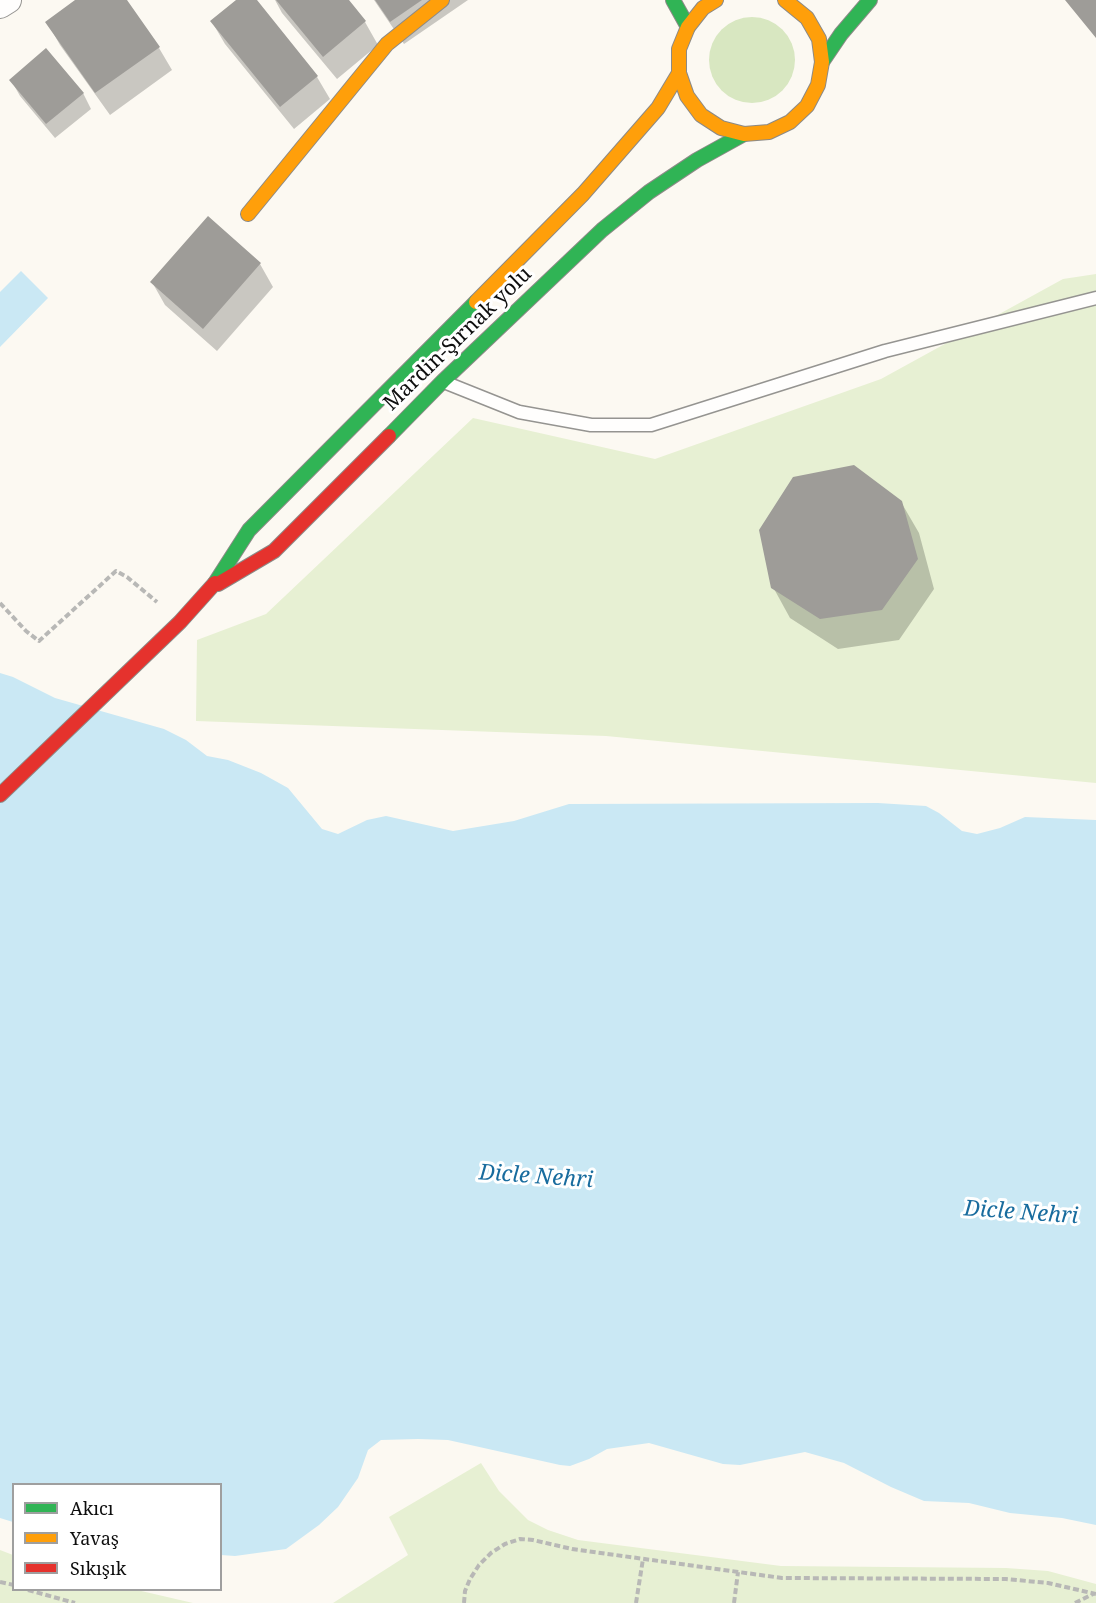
<!DOCTYPE html>
<html>
<head>
<meta charset="utf-8">
<style>
	body { margin:0 }
	#map { position:relative; width:1096px; height:1603px; overflow:hidden; background:#fcf9f2; font-family:"Noto Serif",serif }
	canvas { display:block }
	.legend { position:absolute; left:12px; top:1483px; width:210px; height:108px; box-sizing:border-box; background:#fff; border:2px solid #9f9f9f; margin:0; padding:8px 10px; list-style:none; font-size:18px; color:#0e0e0e }
	.legend li { display:flex; align-items:center; gap:12px; height:30px }
	.legend b { width:30px; border:2px solid #9f9f9f }
</style>
</head>
<body>
<div id="map">
<canvas width="1096" height="1603"></canvas>
<ul class="legend">
<li><b style="height:8px;background:#30b455"></b>Akıcı</li>
<li><b style="height:8px;background:#ff9f0a"></b>Yavaş</li>
<li><b style="height:8px;background:#e5322d"></b>Sıkışık</li>
</ul>
</div>
<script>
const ctx = document.querySelector('canvas').getContext('2d');
ctx.lineJoin = 'round';
function fillPath(path, color) { ctx.fillStyle = color; ctx.fill(path, 'evenodd'); }
const shape = rows => new Path2D(rows.map(r => 'M' + r).join(''));
function stroke(path, color, width, dash) { ctx.strokeStyle = color; ctx.lineWidth = width; ctx.lineCap = dash ? 'butt' : 'round'; ctx.setLineDash(dash || []); ctx.stroke(path); }
function label(font, color, halo, rows, align = 'center') {
  ctx.font = font + ' "Noto Serif",serif'; ctx.lineWidth = 6; ctx.setLineDash([]); ctx.textBaseline = 'middle'; ctx.strokeStyle = halo; ctx.fillStyle = color; for (const [text, x, y, turn = 0] of rows) {
    ctx.save(); ctx.translate(x, y); ctx.rotate((+turn || 0) * Math.PI / 180); ctx.textAlign = isNaN(turn) ? turn : align; if (halo) ctx.strokeText(text, 0, 0); ctx.fillText(text, 0, 0); ctx.restore();
  }
}
const green = shape([
	[1096,274,1096,783,606,736,196,721,197,640,266,614,473,418,655,459,881,379,1063,279],
	[481,1463,499,1491,528,1520,548,1530,578,1540,781,1566,1006,1568,1048,1571,1096,1584,1096,1603,333,1603,408,1555,389,1517],
	[0,1550,13,1555,14,1590,137,1590,193,1603,0,1603]
]);
const forest = shape([
	'709 60a43 43 0 1 1 86 0a43 43 0 1 1-86 0Z'
]);
const water = shape([
	[21,271,48,298,0,347,0,292],
	[0,673,13,677,55,698,164,729,186,740,207,756,228,760,261,773,288,788,322,829,338,834,367,820,386,816,453,831,514,821,569,804,878,803,926,806,939,813,962,831,977,834,1000,828,1025,817,1096,820,1096,1525,1062,1518,1010,1513,969,1503,924,1501,891,1487,844,1463,805,1452,740,1465,723,1464,649,1443,607,1449,589,1459,570,1466,560,1465,448,1440,418,1439,381,1440,368,1450,358,1478,338,1507,319,1525,286,1549,235,1556,221,1555,220,1484,14,1484,13,1522,0,1518]
]);
const shadow = shape([
	[77,0,125,0,159,48,172,70,110,115,60,45,47,22],
	[239,0,255,0,317,77,330,99,294,129,225,44,212,22],
	[275,0,347,0,365,22,378,45,337,79,282,13],
	[374,0,468,0,404,44],
	[11,80,83,93,91,109,55,138,20,96],
	[209,219,260,264,273,287,217,351,165,305,152,282],
	[901,502,919,533,934,589,899,640,838,649,790,618,773,587]
]);
const building = shape([
	[75,0,127,0,160,47,95,93,45,22],
	[236,0,257,0,318,76,280,107,210,21],
	[276,0,349,0,366,21,323,57],
	[375,0,422,0,390,22],
	[1065,0,1096,0,1096,38],
	[46,48,84,93,46,124,9,80],
	[208,216,261,263,203,329,150,282],
	[854,465,902,501,918,559,882,610,820,619,771,588,759,530,793,477]
]);
const path = shape([
	[0,603,26,631,39,641,116,571,127,577,157,602],
	[0,1582,14,1585],
	[28,1590,75,1603],
	[464,1603,465,1591,470,1579,479,1565,491,1553,505,1544,520,1539,533,1540,572,1549,782,1578,1006,1579,1048,1583,1096,1594],
	[636,1603,643,1559],
	[734,1603,738,1572],
	[1075,1603,1093,1594]
]);
const lane = shape([
	[444,382,519,412,591,425,651,425,885,351,1096,298]
]);
const street = shape([
	[0,5,8,0]
]);
const fast = shape([
	[673,0,688,27],
	[822,62,841,34,870,0],
	[389,436,443,381,602,230,649,192,697,160,744,134],
	[215,583,249,530,476,302]
]);
const slow = shape([
	[716,0,703,8,688,27,679,49,679,73,687,96,701,115,721,128,744,134,769,132,790,122,807,106,818,85,822,62,819,39,807,18,785,0],
	[248,214,387,44,442,0],
	[476,302,583,194,658,108,679,73]
]);
const jam = shape([
	[218,584,274,551,389,436],
	[0,795,180,622,215,583]
]);
const streetNames = [
	["Mardin-Şırnak yolu",458,339,-44]
];
const waterNames = [
	["Dicle Nehri",536,1177,4],
	["Dicle Nehri",1021,1213,4]
];
fillPath(green, '#e7f0d3');
fillPath(forest, '#d8e7c1');
fillPath(water, '#cae8f4');
fillPath(shadow, '#0003');
fillPath(building, '#9e9c98');
stroke(lane, '#959491', 15);
stroke(street, '#959491', 28);
stroke(fast, '#8c8a87', 16);
stroke(slow, '#8c8a87', 16);
stroke(jam, '#8c8a87', 16);
stroke(path, '#b8b8b6', 4, [6, 3]);
stroke(lane, '#fffefd', 12);
stroke(street, '#fffefd', 26);
stroke(fast, '#30b455', 14);
stroke(slow, '#ff9f0a', 14);
stroke(jam, '#e5322d', 14);
label('21px', '#0e0e0e', '#fff', streetNames);
label('italic 22px', '#196c9e', '#fff', waterNames);
</script>
</body>
</html>
